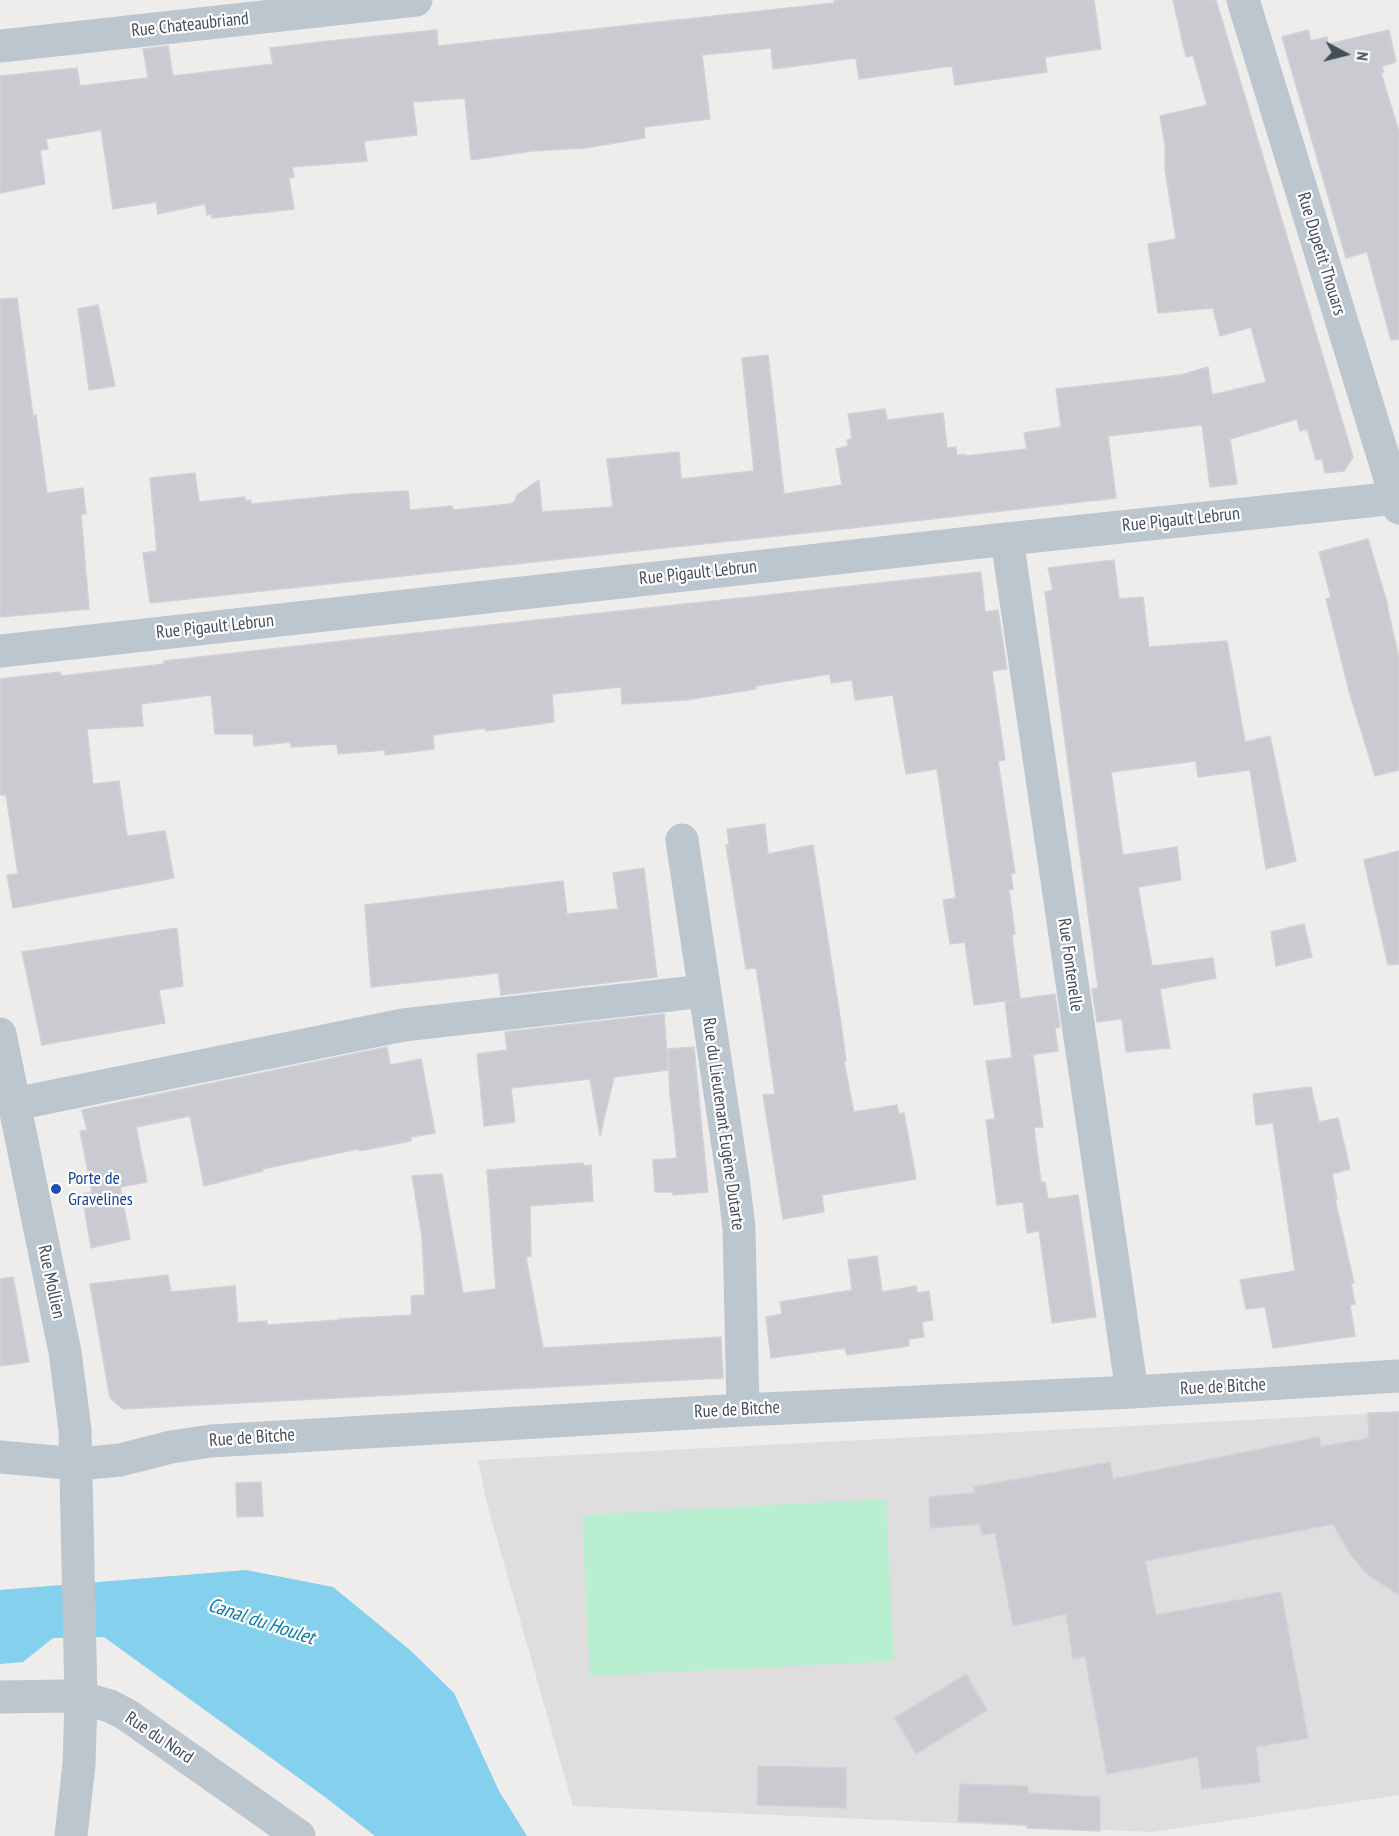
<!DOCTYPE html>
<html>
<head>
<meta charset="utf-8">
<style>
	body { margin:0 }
	#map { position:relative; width:1399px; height:1836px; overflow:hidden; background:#efecec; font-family:"PT Sans Narrow",sans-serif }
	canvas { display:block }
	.north { position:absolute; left:1315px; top:24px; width:60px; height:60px; -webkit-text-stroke:4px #fff; paint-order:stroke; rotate:97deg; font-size:16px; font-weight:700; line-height:24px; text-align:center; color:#444e5a }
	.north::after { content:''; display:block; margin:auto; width:21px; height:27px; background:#444e5a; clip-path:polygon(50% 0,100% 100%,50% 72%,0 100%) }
</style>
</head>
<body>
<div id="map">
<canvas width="1399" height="1836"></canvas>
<div class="north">N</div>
</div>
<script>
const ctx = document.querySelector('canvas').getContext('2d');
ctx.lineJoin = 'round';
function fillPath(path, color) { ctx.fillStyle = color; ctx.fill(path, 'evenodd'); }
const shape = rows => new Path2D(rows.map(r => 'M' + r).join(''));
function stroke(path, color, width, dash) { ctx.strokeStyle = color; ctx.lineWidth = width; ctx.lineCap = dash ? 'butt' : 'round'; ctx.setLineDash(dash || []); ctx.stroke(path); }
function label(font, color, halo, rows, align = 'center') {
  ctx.font = font + ' "PT Sans Narrow",sans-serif'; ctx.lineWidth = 4.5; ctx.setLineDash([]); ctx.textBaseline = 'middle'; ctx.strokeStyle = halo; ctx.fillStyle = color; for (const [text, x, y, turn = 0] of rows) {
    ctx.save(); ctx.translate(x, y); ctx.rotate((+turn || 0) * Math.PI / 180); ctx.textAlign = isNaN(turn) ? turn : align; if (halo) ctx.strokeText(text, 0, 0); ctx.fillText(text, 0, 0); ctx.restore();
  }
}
const education = shape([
	[1399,1412,1399,1795,1152,1832,573,1806,487,1504,478,1460]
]);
const green = shape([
	[886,1499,894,1661,590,1676,582,1515]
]);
const water = shape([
	[246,1570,333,1587,410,1650,454,1693,499,1791,527,1836,375,1836,325,1797,104,1637,53,1638,23,1662,0,1664,0,1590]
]);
const building = shape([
	[834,0,1094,0,1101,49,1045,57,1047,72,955,85,952,66,859,79,856,58,773,69,771,48,702,55,710,119,644,127,645,138,585,148,532,151,471,160,465,98,413,102,417,135,364,141,367,161,292,167,294,177,289,178,294,209,212,218,212,214,207,215,205,204,158,214,156,202,113,209,101,130,46,139,48,149,40,150,45,184,0,193,0,76,77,68,80,86,148,78,143,49,168,46,173,76,273,64,270,48,319,42,437,30,438,46,834,3,834,0],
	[1173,0,1216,0,1353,457,1344,471,1325,473,1322,459,1316,460,1307,429,1300,431,1297,419,1230,439,1237,484,1210,487,1202,425,1108,436,1116,498,852,528,150,603,143,553,157,551,150,478,195,473,199,502,245,497,246,501,251,500,251,504,352,494,408,491,410,510,452,506,453,510,510,504,515,501,517,495,539,480,542,512,613,507,607,459,679,452,681,479,754,471,742,358,768,355,784,494,842,485,836,449,848,446,847,440,852,439,848,414,885,409,887,420,943,413,947,448,956,447,957,456,964,454,964,456,1027,449,1024,433,1061,427,1056,389,1181,375,1208,367,1212,395,1266,382,1251,327,1220,336,1213,308,1158,313,1148,244,1176,239,1165,169,1165,144,1160,116,1207,105,1193,55,1186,57,1173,0],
	[1308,30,1311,41,1327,37,1328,44,1389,30,1396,62,1382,66,1384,72,1381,73,1399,132,1399,339,1391,340,1367,252,1346,258,1282,37,1308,30],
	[17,298,33,416,36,415,47,493,83,488,86,514,81,514,89,609,0,617,0,299,17,298],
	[98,305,115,386,89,390,78,309,98,305],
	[1368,539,1388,606,1387,606,1399,658,1399,770,1375,776,1349,691,1326,599,1331,598,1319,552,1368,539],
	[1114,560,1119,599,1143,597,1149,647,1227,641,1245,742,1270,736,1296,861,1266,869,1250,770,1198,777,1196,761,1111,772,1123,855,1177,847,1181,880,1138,887,1152,966,1213,958,1216,978,1160,989,1170,1048,1126,1052,1122,1019,1097,1022,1092,989,1098,988,1045,592,1053,590,1048,568,1114,560],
	[981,572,985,612,998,610,1007,669,992,671,1005,760,998,761,1015,873,1011,874,1013,889,1009,890,1015,934,1012,935,1020,999,974,1005,965,942,950,944,943,900,956,898,937,769,906,774,893,695,855,700,852,680,831,683,830,674,756,686,756,689,686,700,622,704,621,687,552,694,554,722,486,731,486,728,433,735,434,749,385,755,385,750,338,754,337,744,291,747,290,742,254,746,253,734,215,734,211,695,141,704,143,726,87,729,93,784,119,781,127,836,165,831,174,878,13,908,7,875,18,874,6,795,0,795,0,679,60,672,61,676,164,664,164,661,333,642,981,572],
	[765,824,768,854,813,845,841,1023,846,1061,844,1062,854,1112,897,1105,899,1114,904,1113,916,1179,822,1195,824,1212,783,1219,763,1095,775,1094,761,999,756,968,746,969,726,845,729,845,727,829,765,824],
	[1399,851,1399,964,1388,965,1364,860,1399,851],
	[644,868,657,977,501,995,498,973,371,987,365,905,563,881,567,914,618,909,613,873,644,868],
	[1304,924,1312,957,1276,966,1271,932,1304,924],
	[177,928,183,986,159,990,165,1023,42,1045,22,952,177,928],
	[1055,994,1060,1027,1055,1028,1058,1051,1028,1055,1033,1055,1043,1127,1034,1127,1041,1182,1045,1182,1048,1199,1078,1195,1096,1317,1052,1323,1039,1231,1027,1233,1023,1202,997,1205,986,1120,995,1119,986,1061,1012,1058,1005,1001,1055,994],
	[664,1014,668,1070,614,1077,600,1136,590,1079,511,1088,515,1122,484,1126,477,1054,507,1050,505,1032,664,1014],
	[387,1047,390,1065,421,1059,435,1133,411,1137,411,1141,359,1151,358,1149,262,1169,263,1171,204,1186,190,1116,136,1127,147,1182,120,1187,130,1239,91,1248,82,1194,92,1192,80,1131,87,1130,82,1110,387,1047],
	[694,1047,708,1192,673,1195,673,1192,655,1192,653,1160,677,1158,670,1094,668,1049,694,1047],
	[1311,1087,1319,1122,1338,1118,1350,1169,1332,1174,1337,1199,1335,1199,1354,1283,1351,1283,1355,1304,1350,1305,1355,1336,1273,1348,1265,1307,1246,1309,1240,1280,1295,1271,1273,1123,1256,1125,1253,1094,1311,1087],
	[583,1163,584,1166,591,1165,593,1201,530,1206,531,1256,526,1257,543,1348,721,1337,723,1378,123,1409,110,1398,90,1284,168,1275,171,1292,235,1286,238,1323,267,1321,267,1325,339,1320,339,1319,412,1315,411,1296,425,1295,422,1237,412,1176,442,1174,463,1293,496,1289,487,1170,583,1163],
	[877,1256,882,1292,916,1286,917,1293,929,1291,933,1320,922,1322,924,1337,909,1339,909,1346,847,1355,845,1348,771,1358,766,1317,782,1314,780,1302,852,1290,848,1260,877,1256],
	[13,1277,29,1362,0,1366,0,1279,13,1277],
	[1399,1412,1399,1595,1367,1574,1350,1554,1333,1524,1145,1561,1156,1615,1281,1592,1308,1738,1256,1747,1260,1782,1202,1789,1198,1757,1107,1774,1085,1656,1073,1659,1066,1614,1013,1626,995,1533,982,1535,980,1524,930,1528,929,1497,975,1493,974,1487,1110,1462,1113,1479,1319,1437,1321,1447,1369,1438,1368,1413,1399,1412],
	[261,1482,263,1516,237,1517,236,1483,261,1482],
	[966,1674,987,1710,916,1754,895,1718,966,1674],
	[758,1766,846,1768,846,1808,757,1805,758,1766],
	[960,1784,1027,1786,1029,1793,1100,1797,1100,1831,1027,1828,1027,1825,958,1821,960,1784]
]);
const minor = shape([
	[1243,0,1399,508],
	[0,46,416,0],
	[1007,539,1132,1392],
	[0,651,1007,539,1396,498],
	[682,840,734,1186,739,1229,743,1410],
	[15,1104,403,1025,704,991],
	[78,1464,120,1460,171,1447,211,1441,743,1410,1132,1392,1399,1376],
	[0,1697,63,1696,81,1698]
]);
const tertiary = shape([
	[0,1034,65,1352,75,1430,81,1698,79,1764,71,1836],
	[0,1457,78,1464],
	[81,1698,110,1706,127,1715,299,1836]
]);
const markers = [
	[56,1189,6,"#1a4fb4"]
];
const streetNames = [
	["Rue Chateaubriand",190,25,-6],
	["Rue Dupetit Thouars",1321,254,73],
	["Rue Pigault Lebrun",1181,520,-6],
	["Rue Pigault Lebrun",698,573,-6],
	["Rue Pigault Lebrun",215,627,-6],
	["Rue Fontenelle",1070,965,82],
	["Rue du Lieutenant Eugène Dutarte",723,1124,82],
	["Rue Mollien",51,1282,78],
	["Rue de Bitche",1223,1387,-3],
	["Rue de Bitche",737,1410,-3],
	["Rue de Bitche",252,1438,-4],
	["Rue du Nord",159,1738,34]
];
const transitNames = [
	["Porte de",68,1179],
	["Gravelines",68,1200]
];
const waterNames = [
	["Canal du Houlet",261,1622,18]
];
fillPath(education, '#e0ddde');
fillPath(green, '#b8efd1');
fillPath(water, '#84d0ed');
fillPath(building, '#c9cbd1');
stroke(building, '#d0d2d8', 1.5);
stroke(minor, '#bcc6cf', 33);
stroke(tertiary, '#bcc6cf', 33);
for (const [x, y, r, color] of markers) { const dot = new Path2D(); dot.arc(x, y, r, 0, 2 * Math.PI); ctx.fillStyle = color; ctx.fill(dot); stroke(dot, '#fff', 2); }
label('18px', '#444e5a', '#fff', streetNames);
label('18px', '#164399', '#fff', transitNames, 'left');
label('italic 20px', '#0a7ca8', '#fff', waterNames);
</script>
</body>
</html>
